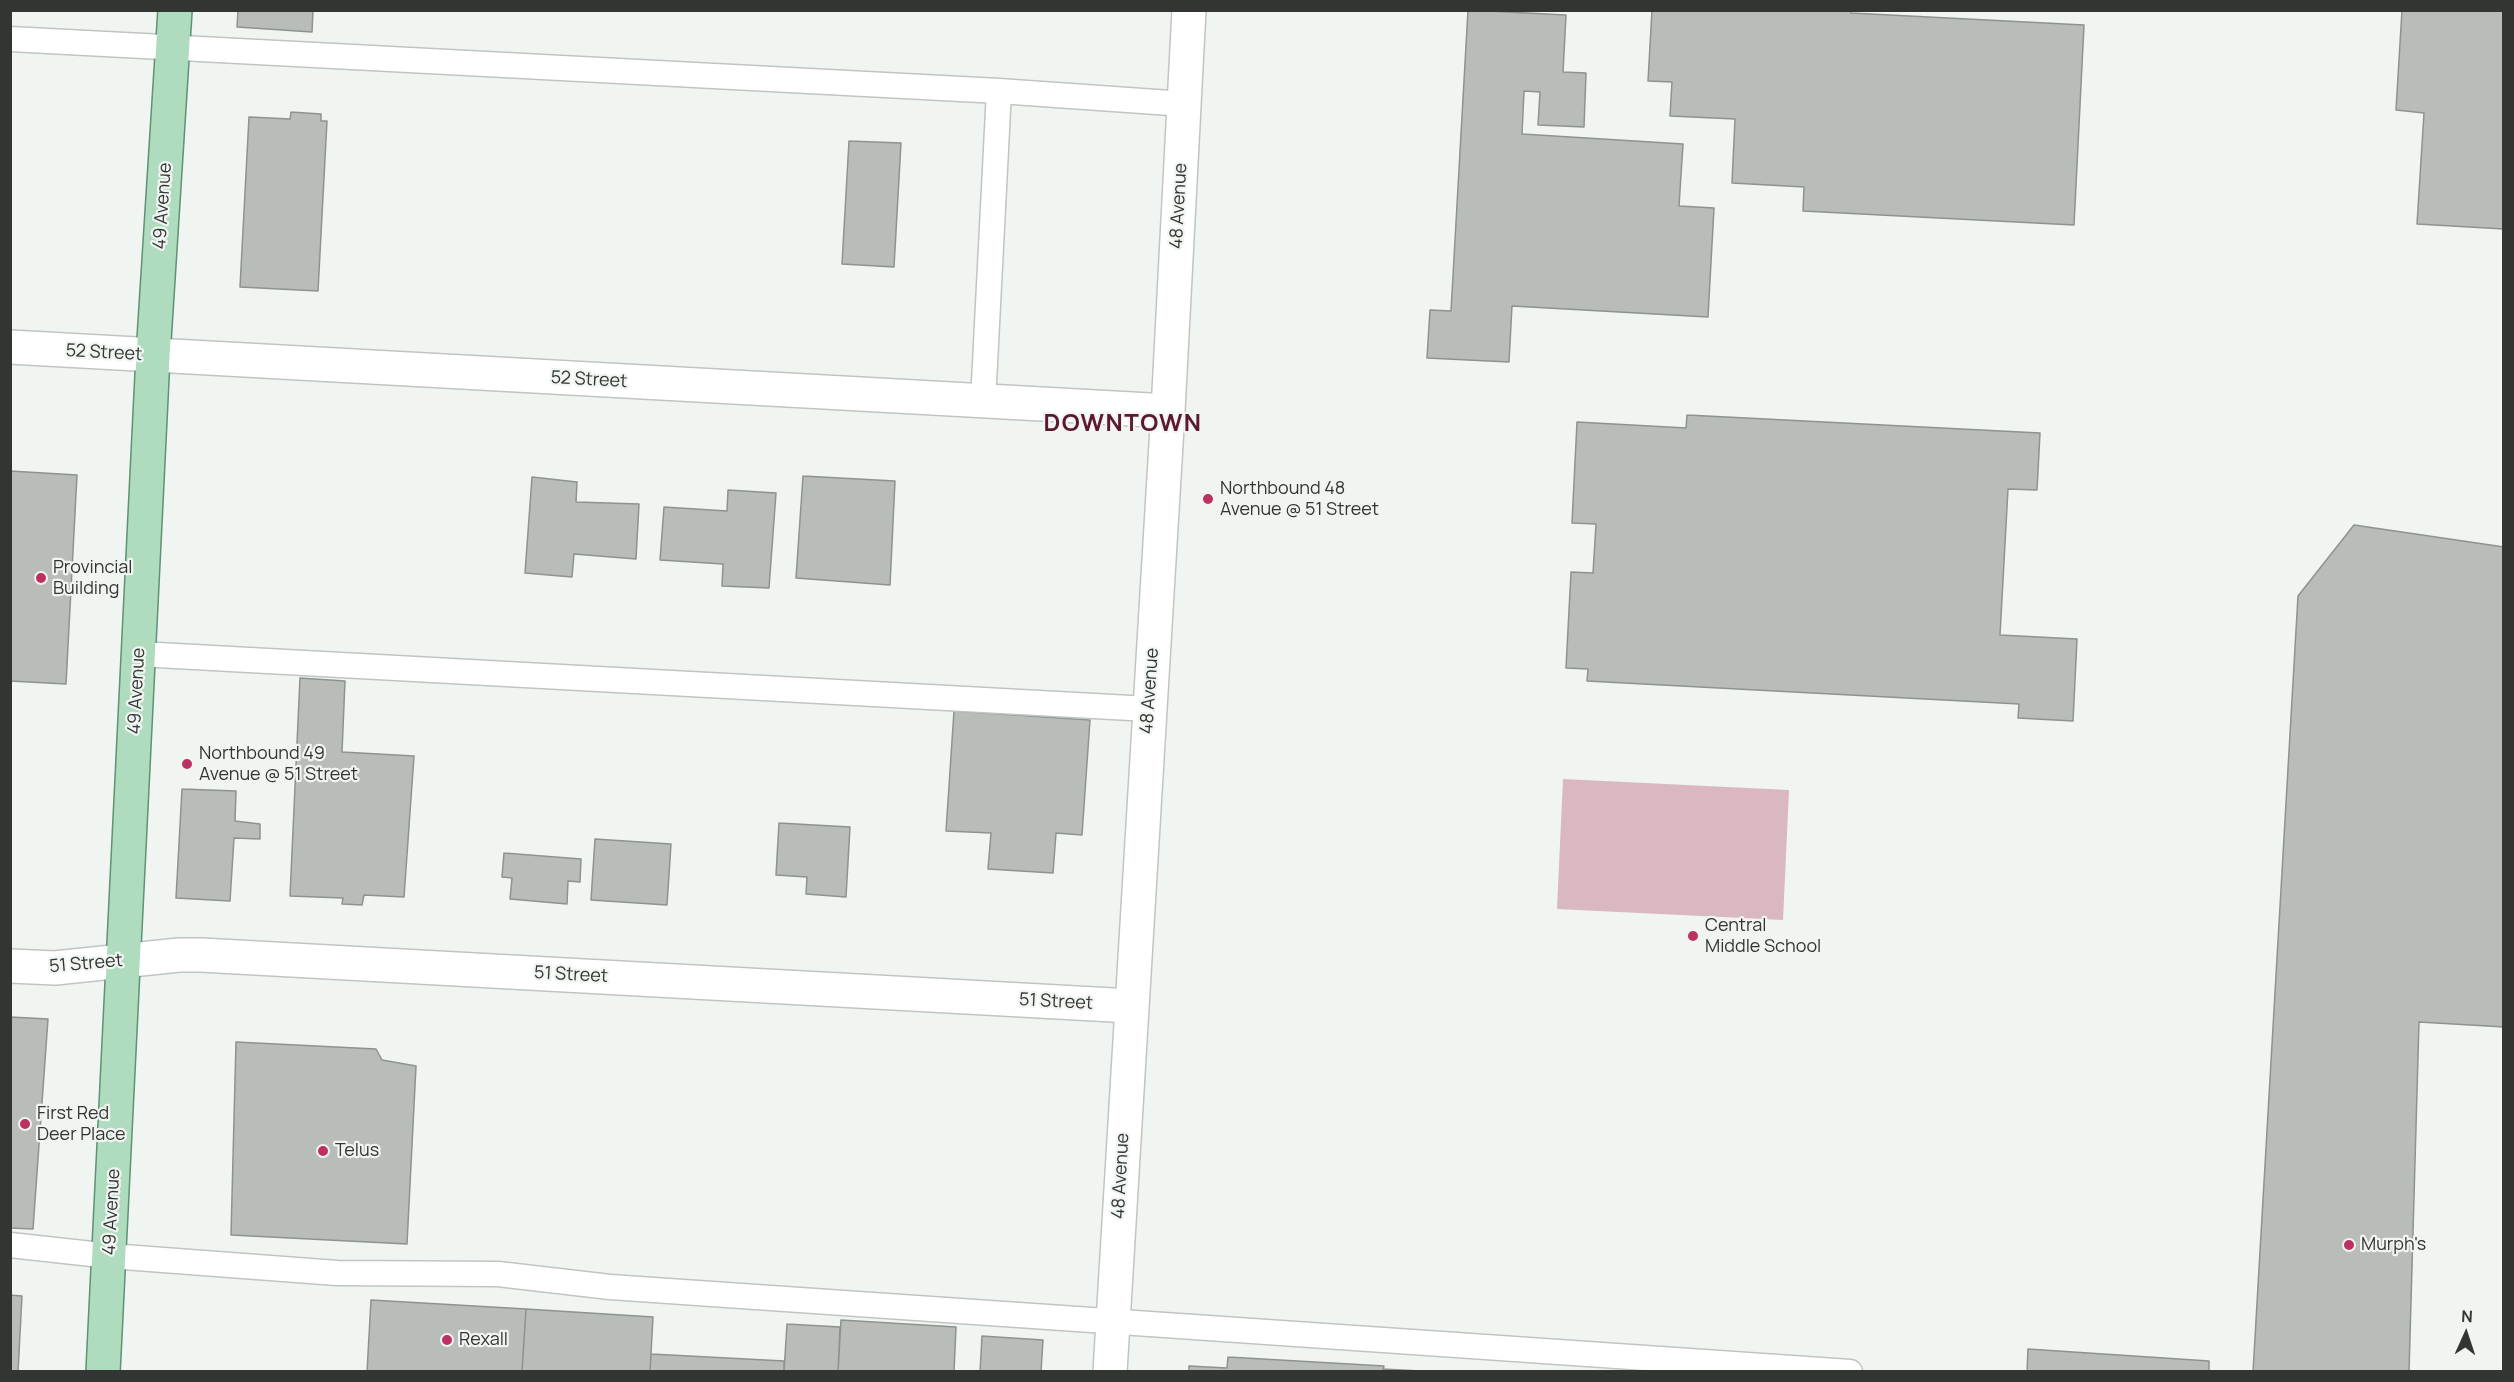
<!DOCTYPE html>
<html>
<head>
<meta charset="utf-8">
<style>
	body { margin:0 }
	#map { position:relative; width:2514px; height:1382px; overflow:hidden; background:#f0f5f1; font-family:Manrope,sans-serif }
	canvas { display:block }
	.frame { position:absolute; inset:0; border:12px solid #333533; pointer-events:none }
	.north { position:absolute; left:2436px; top:1304px; width:60px; height:60px; -webkit-text-stroke:4px #f0f5f1; paint-order:stroke; rotate:3deg; font-size:16px; font-weight:700; line-height:24px; text-align:center; color:#333533 }
	.north::after { content:''; display:block; margin:auto; width:21px; height:27px; background:#333533; clip-path:polygon(50% 0,100% 100%,50% 72%,0 100%) }
</style>
</head>
<body>
<div id="map">
<canvas width="2514" height="1382"></canvas>
<div class="frame"></div>
<div class="north">N</div>
</div>
<script>
const ctx = document.querySelector('canvas').getContext('2d');
ctx.lineJoin = 'round';
function fillPath(path, color) { ctx.fillStyle = color; ctx.fill(path, 'evenodd'); }
const shape = rows => new Path2D(rows.map(r => 'M' + r).join(''));
function stroke(path, color, width, dash) { ctx.strokeStyle = color; ctx.lineWidth = width; ctx.lineCap = dash ? 'butt' : 'round'; ctx.setLineDash(dash || []); ctx.stroke(path); }
function label(font, color, halo, rows, align = 'center') {
  ctx.font = font + ' Manrope,sans-serif'; ctx.lineWidth = 4.5; ctx.setLineDash([]); ctx.textBaseline = 'middle'; ctx.strokeStyle = halo; ctx.fillStyle = color; for (const [text, x, y, turn = 0] of rows) {
    ctx.save(); ctx.translate(x, y); ctx.rotate((+turn || 0) * Math.PI / 180); ctx.textAlign = isNaN(turn) ? turn : align; if (halo) ctx.strokeText(text, 0, 0); ctx.fillText(text, 0, 0); ctx.restore();
  }
}
const green = shape([
	[1563,779,1789,790,1783,920,1557,909]
]);
const building = shape([
	[238,10,313,10,312,32,237,27,238,10],
	[1468,10,1566,15,1563,72,1586,73,1584,127,1538,125,1540,92,1524,91,1522,134,1683,144,1679,206,1714,208,1708,317,1512,306,1509,362,1427,358,1430,310,1451,311,1468,10],
	[1652,10,1851,10,1851,13,2084,25,2074,225,1803,211,1804,187,1732,183,1735,119,1670,116,1672,82,1648,81,1652,10],
	[2402,10,2504,10,2504,229,2417,224,2424,113,2396,110,2402,10],
	[291,112,321,114,321,121,327,121,318,291,240,287,249,117,290,119,291,112],
	[849,141,901,143,894,267,842,264,849,141],
	[1687,415,2040,433,2037,490,2008,489,2000,635,2077,639,2073,721,2018,718,2019,704,1587,681,1588,669,1566,668,1571,572,1593,573,1596,524,1572,523,1577,422,1686,428,1687,415],
	[10,471,77,475,66,684,10,681,10,471],
	[803,476,895,481,890,585,796,578,803,476],
	[532,477,577,482,576,502,639,504,636,559,574,554,572,577,525,573,532,477],
	[728,490,776,493,769,588,722,586,723,564,660,560,664,507,727,511,728,490],
	[2354,525,2504,547,2504,1027,2419,1022,2409,1372,2253,1372,2298,596,2354,525],
	[300,678,345,681,342,752,414,756,404,897,364,895,362,905,342,904,343,898,290,896,300,678],
	[954,711,1090,720,1082,835,1056,833,1053,873,988,869,991,833,946,831,954,711],
	[182,789,236,791,235,821,260,824,260,839,234,838,230,901,176,898,182,789],
	[779,823,850,827,846,897,806,894,807,877,776,875,779,823],
	[595,839,671,844,667,905,591,900,595,839],
	[504,853,581,859,580,882,568,881,567,904,510,899,512,878,502,877,504,853],
	[10,1017,48,1019,33,1229,10,1228,10,1017],
	[236,1042,376,1049,382,1060,416,1066,407,1244,231,1235,236,1042],
	[10,1295,22,1296,18,1372,10,1372,10,1295],
	[371,1300,526,1309,522,1372,367,1372,371,1300],
	[526,1309,653,1317,650,1372,522,1372,526,1309],
	[841,1320,956,1327,954,1372,838,1372,841,1320],
	[787,1324,840,1327,838,1372,784,1372,787,1324],
	[982,1336,1043,1340,1041,1372,980,1372,982,1336],
	[2028,1349,2209,1361,2209,1372,2027,1372,2028,1349],
	[651,1354,784,1361,784,1372,650,1372,651,1354],
	[1228,1357,1384,1366,1383,1372,1189,1372,1189,1366,1227,1368,1228,1357],
	[1383,1369,1439,1372,1383,1372,1383,1369]
]);
const service = shape([
	[10,39,999,91,1185,104],
	[983,402,999,91],
	[139,654,1149,709],
	[10,1245,110,1256,337,1273,498,1274,610,1287,1850,1372]
]);
const minor = shape([
	[10,966,55,968,179,955,201,955,1131,1006]
]);
const tertiary = shape([
	[10,347,1168,411],
	[1110,1372,1168,411,1189,10]
]);
const primary = shape([
	[103,1372,153,356,175,10]
]);
const markers = [
	[1208,499,6,"#bd3062"],
	[41,578,6,"#bd3062"],
	[187,764,6,"#bd3062"],
	[1693,936,6,"#bd3062"],
	[25,1124,6,"#bd3062"],
	[323,1151,6,"#bd3062"],
	[2349,1245,6,"#bd3062"],
	[447,1340,6,"#bd3062"]
];
const streetNames = [
	["49 Avenue",163,206,-86],
	["48 Avenue",1179,206,-87],
	["52 Street",104,353,3],
	["52 Street",589,380,3],
	["49 Avenue",137,691,-87],
	["48 Avenue",1150,691,-86],
	["51 Street",86,964,-5],
	["51 Street",571,975,3],
	["51 Street",1056,1002,3],
	["48 Avenue",1121,1176,-87],
	["49 Avenue",112,1212,-87]
];
const poiNames = [
	["Northbound 48",1220,489],
	["Avenue @ 51 Street",1220,510],
	["Provincial",53,568],
	["Building",53,589],
	["Northbound 49",199,754],
	["Avenue @ 51 Street",199,775],
	["Central",1705,926],
	["Middle School",1705,947],
	["First Red",37,1114],
	["Deer Place",37,1135],
	["Telus",335,1151],
	["Murph's",2361,1245],
	["Rexall",459,1340]
];
const districtNames = [
	["DOWNTOWN",1123,424]
];
fillPath(green, '#dab8bf');
fillPath(building, '#b8bdb9');
stroke(building, '#8e9390', 1.5);
stroke(service, '#c1c5c2', 27);
stroke(minor, '#c1c5c2', 36);
stroke(tertiary, '#c1c5c2', 36);
stroke(primary, '#609273', 36);
stroke(service, '#fff', 24);
stroke(minor, '#fff', 33);
stroke(tertiary, '#fff', 33);
stroke(primary, '#afdcbf', 33);
for (const [x, y, r, color] of markers) { const dot = new Path2D(); dot.arc(x, y, r, 0, 2 * Math.PI); ctx.fillStyle = color; ctx.fill(dot); stroke(dot, '#f0f5f1', 2); }
label('18px', '#333533', '#f0f5f1', streetNames);
label('18px', '#333533', '#f0f5f1', poiNames, 'left');
ctx.letterSpacing = '1.5px';
label('bold 24px', '#5c182f', '#f0f5f1', districtNames);
ctx.letterSpacing = '0px';
</script>
</body>
</html>
